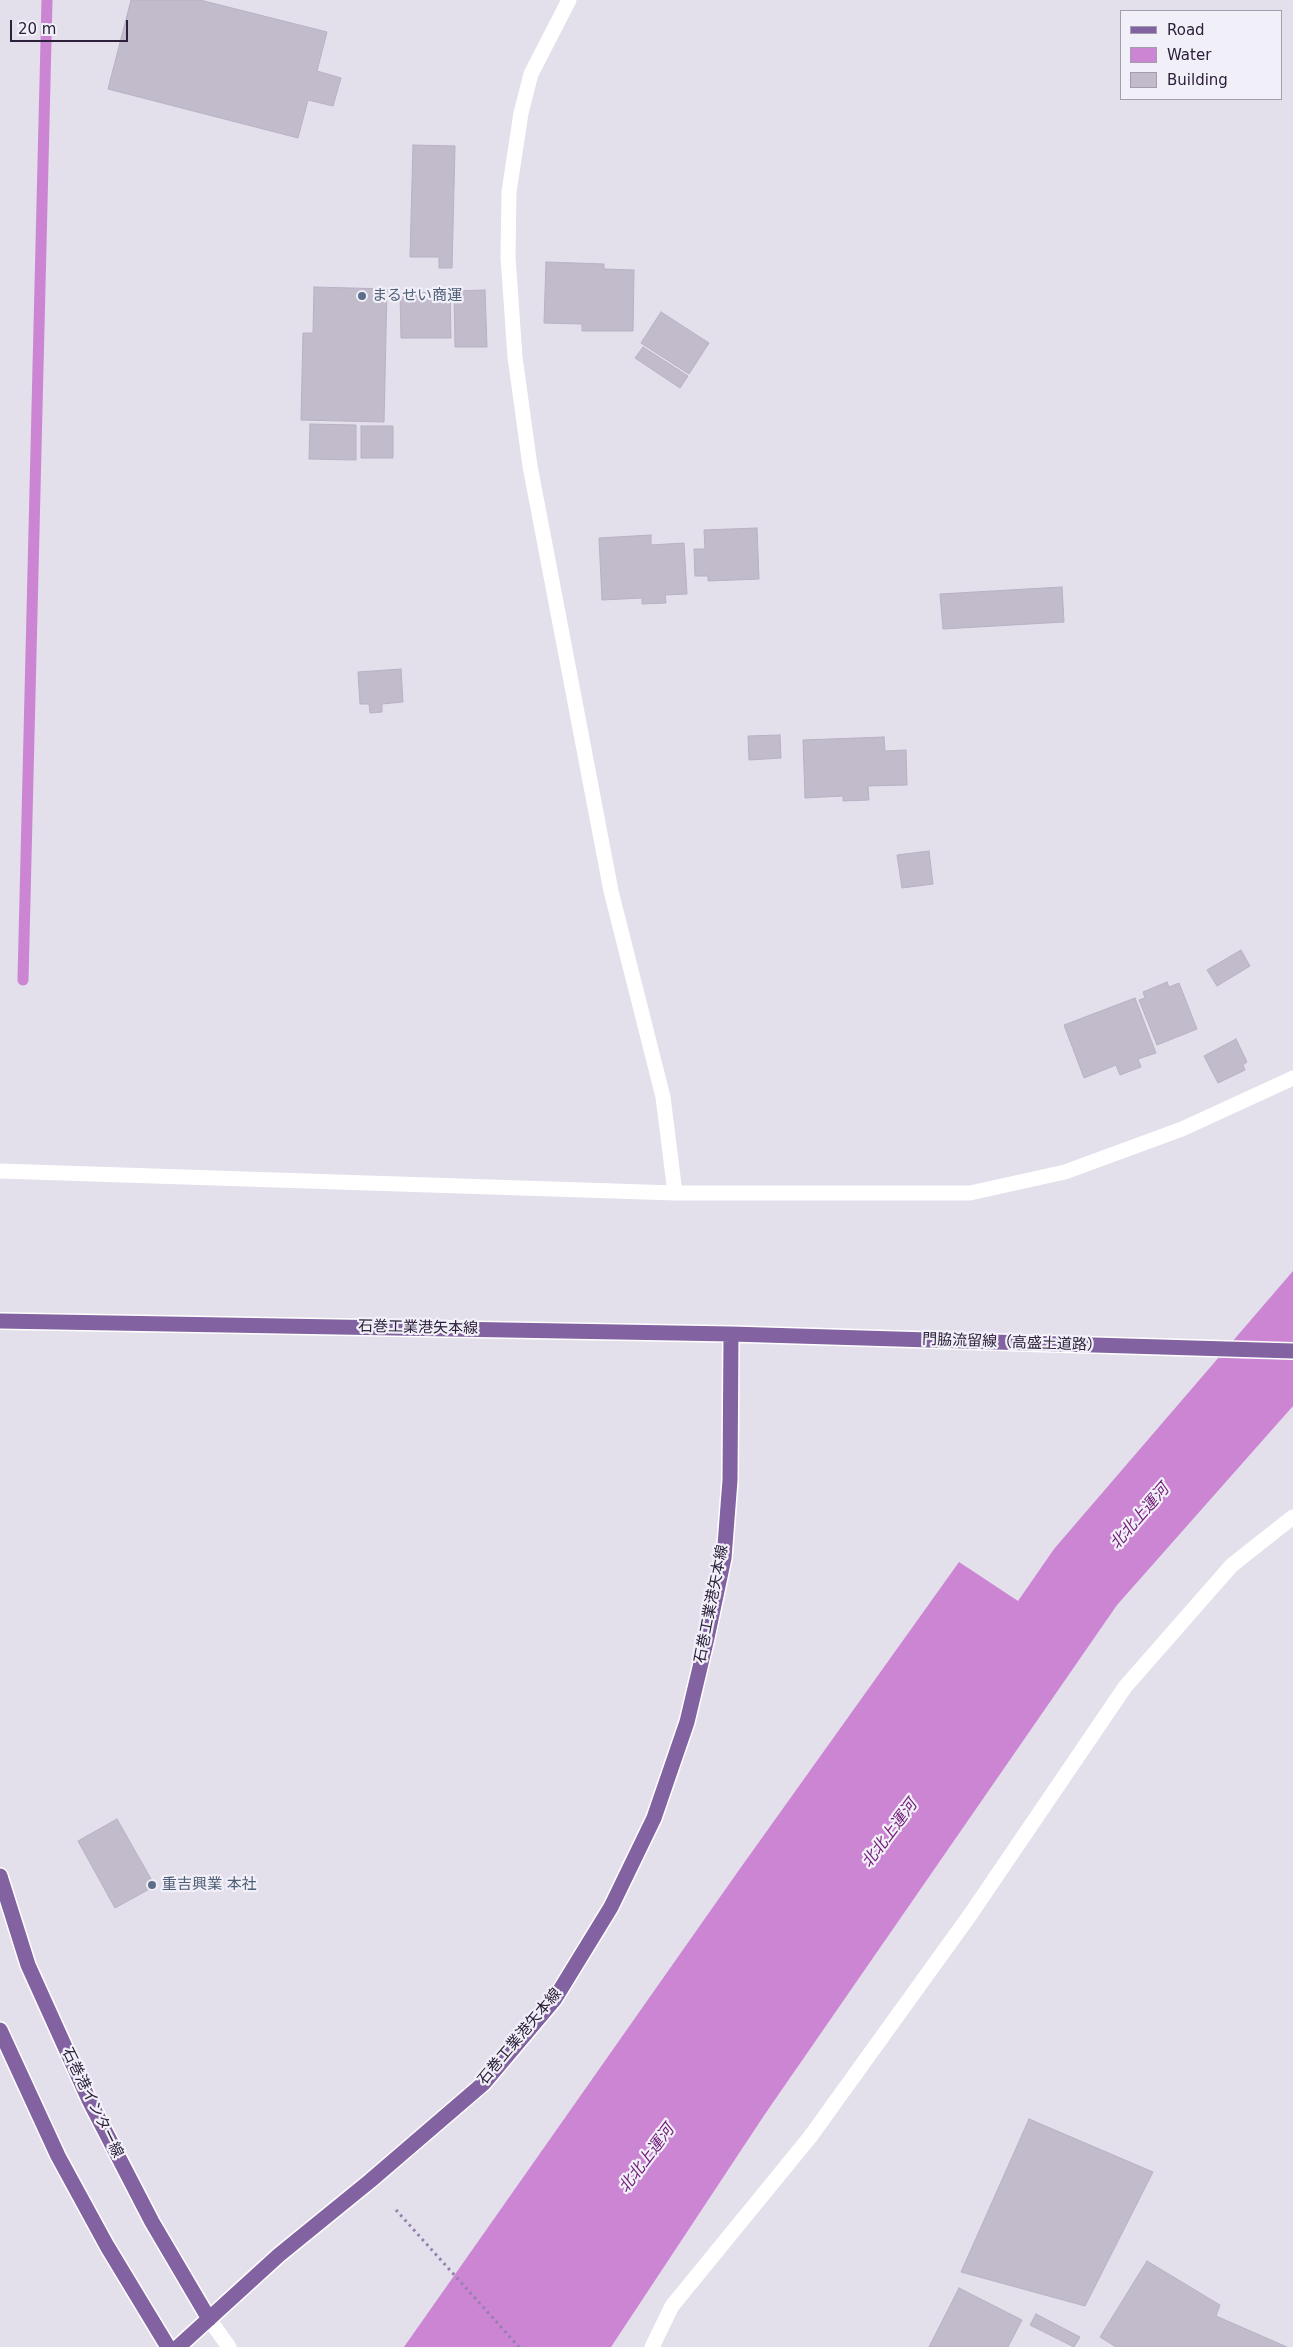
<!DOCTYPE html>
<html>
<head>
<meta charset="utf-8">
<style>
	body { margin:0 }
	#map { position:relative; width:1293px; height:2347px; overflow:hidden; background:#e3dfeb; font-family:"DejaVu Sans",sans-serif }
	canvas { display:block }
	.legend { position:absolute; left:1120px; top:10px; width:162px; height:90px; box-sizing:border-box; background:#f1eff7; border:1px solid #a39cac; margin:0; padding:6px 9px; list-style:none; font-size:15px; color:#2d203b }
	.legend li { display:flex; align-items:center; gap:10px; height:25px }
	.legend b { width:25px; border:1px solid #a39cac }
	.scale { position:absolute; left:10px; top:20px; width:118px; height:22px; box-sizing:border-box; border:2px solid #2d203b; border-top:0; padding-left:6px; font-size:15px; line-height:18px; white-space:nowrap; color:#2d203b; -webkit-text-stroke:4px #f1eff7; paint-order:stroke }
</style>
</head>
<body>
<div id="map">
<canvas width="1293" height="2347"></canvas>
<ul class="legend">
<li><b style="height:6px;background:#8262a1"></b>Road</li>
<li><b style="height:14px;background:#cb85d2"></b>Water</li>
<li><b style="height:14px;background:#c1bbcb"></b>Building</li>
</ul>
<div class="scale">20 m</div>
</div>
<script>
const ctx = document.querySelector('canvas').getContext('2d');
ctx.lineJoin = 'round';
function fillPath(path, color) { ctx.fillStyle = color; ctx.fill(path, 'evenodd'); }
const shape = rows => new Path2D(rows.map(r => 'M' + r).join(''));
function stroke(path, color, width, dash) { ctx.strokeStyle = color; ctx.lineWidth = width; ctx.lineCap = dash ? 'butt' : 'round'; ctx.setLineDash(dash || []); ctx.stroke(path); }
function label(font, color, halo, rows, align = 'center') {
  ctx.font = font + ' "DejaVu Sans","Noto Sans JP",sans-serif'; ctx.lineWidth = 4.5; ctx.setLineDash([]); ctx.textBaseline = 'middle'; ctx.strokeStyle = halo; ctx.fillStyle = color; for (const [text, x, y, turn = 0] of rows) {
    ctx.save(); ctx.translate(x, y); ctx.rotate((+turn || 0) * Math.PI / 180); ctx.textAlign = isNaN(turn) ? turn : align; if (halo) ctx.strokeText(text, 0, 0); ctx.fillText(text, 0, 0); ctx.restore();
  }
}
const water = shape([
	[1293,1271,1293,1406,1117,1605,765,2114,611,2347,404,2347,739,1870,959,1562,1018,1601,1054,1549]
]);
const stream = shape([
	[23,980,47,0]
]);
const building = shape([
	[131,0,200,0,327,32,317,71,341,78,333,106,308,100,298,138,108,89,131,0],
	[413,145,455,146,452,268,439,268,439,257,410,257,413,145],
	[546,262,604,264,604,269,634,270,633,331,582,331,582,324,544,323,546,262],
	[314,287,387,289,384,422,301,420,303,333,313,333,314,287],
	[485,290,487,347,455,347,454,291,485,290],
	[450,292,451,338,401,338,400,293,450,292],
	[661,312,709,343,689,374,641,343,661,312],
	[643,347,688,376,680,388,635,358,643,347],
	[310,424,356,425,356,460,309,459,310,424],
	[361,426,393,426,393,458,361,458,361,426],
	[757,528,759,579,708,581,708,576,695,576,694,549,705,549,704,530,757,528],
	[651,535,651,545,684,543,687,594,665,595,666,603,642,604,642,598,602,600,599,538,651,535],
	[1062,587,1064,622,943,629,940,594,1062,587],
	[401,669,403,702,382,704,382,712,370,713,369,704,360,704,358,672,401,669],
	[780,735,781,758,749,760,748,736,780,735],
	[884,737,885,751,906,750,907,785,868,786,869,800,843,801,843,796,805,798,803,740,884,737],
	[929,851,933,884,902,888,897,855,929,851],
	[1241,950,1250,966,1217,986,1207,970,1241,950],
	[1167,982,1169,987,1179,983,1197,1029,1157,1045,1139,1000,1145,998,1143,992,1167,982],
	[1135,998,1156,1053,1138,1059,1141,1067,1120,1075,1116,1065,1084,1078,1064,1025,1135,998],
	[1236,1039,1247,1062,1243,1065,1245,1070,1218,1083,1204,1056,1236,1039],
	[117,1819,155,1886,115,1908,78,1841,117,1819],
	[1029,2119,1153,2172,1085,2306,961,2272,1029,2119],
	[1147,2261,1220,2305,1216,2316,1287,2347,1116,2347,1100,2337,1147,2261],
	[959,2288,1022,2320,1008,2347,929,2347,959,2288],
	[1036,2314,1080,2337,1074,2347,1030,2325,1036,2314]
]);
const path = shape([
	[396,2210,519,2347]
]);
const minor = shape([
	[569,0,531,74,521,113,509,192,508,257,515,357,530,466,611,891,663,1097,675,1193],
	[0,1171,675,1193,970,1193,1065,1172,1182,1129,1293,1078],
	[209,2319,229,2347],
	[652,2347,672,2306,810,2137,970,1915,1125,1687,1232,1565,1293,1517]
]);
const major = shape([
	[0,1321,731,1334,1293,1351],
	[0,1876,28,1965,89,2100,152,2222,209,2319],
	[0,2030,58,2156,107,2246,168,2347],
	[178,2347,279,2255,370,2181,484,2083,554,2000,611,1907,654,1818,687,1722,707,1638,724,1558,730,1480,731,1334]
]);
const markers = [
	[362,296,5,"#5c6f8a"],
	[152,1885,5,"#5c6f8a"]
];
const serviceNames = [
	["まるせい商運",372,296],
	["重吉興業 本社",162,1885]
];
const streetNames = [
	["石巻工業港矢本線",418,1328,1],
	["門脇流留線（高盛土道路）",1012,1343,2],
	["石巻工業港矢本線",712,1604,-79],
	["石巻工業港矢本線",520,2037,-50],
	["石巻港インター線",92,2103,64]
];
const waterNames = [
	["北北上運河",1140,1517,-49],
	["北北上運河",890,1834,-53],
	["北北上運河",647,2159,-53]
];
fillPath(water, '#cb85d2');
stroke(stream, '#cb85d2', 11);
fillPath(building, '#c1bbcb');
stroke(building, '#b8b1c4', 1);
stroke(major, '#fff', 18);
stroke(path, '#947faf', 3, [2.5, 4]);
stroke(minor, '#fff', 15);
stroke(major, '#8262a1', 15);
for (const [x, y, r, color] of markers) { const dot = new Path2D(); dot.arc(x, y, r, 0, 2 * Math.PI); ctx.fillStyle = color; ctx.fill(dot); stroke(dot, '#f1eff7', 2); }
label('15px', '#4e5e75', '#f1eff7', serviceNames, 'left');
label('15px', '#2d203b', '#f1eff7', streetNames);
label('italic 16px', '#711978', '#f1eff7', waterNames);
</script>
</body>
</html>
